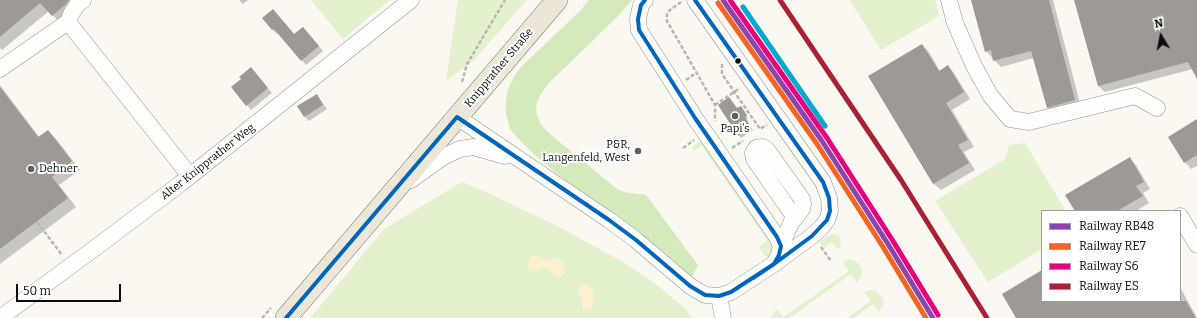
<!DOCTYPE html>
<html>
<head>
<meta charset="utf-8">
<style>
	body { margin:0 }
	#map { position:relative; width:1197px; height:318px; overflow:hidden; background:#faf8f0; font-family:Bitter,serif }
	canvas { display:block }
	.legend { position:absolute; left:1041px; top:210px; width:140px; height:92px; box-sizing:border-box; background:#fff; border:1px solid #9e9e9e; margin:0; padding:5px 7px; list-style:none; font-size:12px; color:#0c0c0c }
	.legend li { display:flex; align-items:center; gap:8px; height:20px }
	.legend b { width:20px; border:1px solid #9e9e9e }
	.north { position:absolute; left:1141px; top:16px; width:40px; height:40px; -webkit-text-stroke:3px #fff; paint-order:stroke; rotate:350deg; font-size:11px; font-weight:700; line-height:16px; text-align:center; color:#0c0c0c }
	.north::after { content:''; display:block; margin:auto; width:14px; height:18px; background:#0c0c0c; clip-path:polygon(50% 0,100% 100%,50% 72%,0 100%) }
	.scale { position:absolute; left:16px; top:284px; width:105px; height:18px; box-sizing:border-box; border:2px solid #0c0c0c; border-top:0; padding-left:5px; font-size:12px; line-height:14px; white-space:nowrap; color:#0c0c0c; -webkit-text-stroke:3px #fff; paint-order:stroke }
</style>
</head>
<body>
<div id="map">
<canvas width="1197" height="318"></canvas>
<ul class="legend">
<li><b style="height:5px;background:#8e44ad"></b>Railway RB48</li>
<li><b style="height:5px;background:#f26522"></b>Railway RE7</li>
<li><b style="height:5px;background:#e6007e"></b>Railway S6</li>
<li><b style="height:5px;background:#aa2135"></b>Railway ES</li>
</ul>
<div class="north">N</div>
<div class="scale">50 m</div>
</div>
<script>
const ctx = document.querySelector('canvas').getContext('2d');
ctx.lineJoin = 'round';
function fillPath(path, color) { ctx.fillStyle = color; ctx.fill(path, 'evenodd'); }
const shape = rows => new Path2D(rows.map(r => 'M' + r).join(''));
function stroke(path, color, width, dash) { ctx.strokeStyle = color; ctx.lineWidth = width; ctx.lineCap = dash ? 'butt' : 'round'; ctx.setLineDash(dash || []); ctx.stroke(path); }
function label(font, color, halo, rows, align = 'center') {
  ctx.font = font + ' Bitter,serif'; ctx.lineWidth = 4; ctx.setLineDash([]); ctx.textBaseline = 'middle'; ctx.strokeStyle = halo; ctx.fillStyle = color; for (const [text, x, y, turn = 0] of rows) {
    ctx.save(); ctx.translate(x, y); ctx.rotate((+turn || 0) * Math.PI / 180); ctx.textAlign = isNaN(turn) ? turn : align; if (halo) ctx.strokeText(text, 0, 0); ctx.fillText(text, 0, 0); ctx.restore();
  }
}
const green = shape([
	[311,0,390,0,343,39],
	[458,0,527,0,473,61,446,81],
	[850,0,935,0,939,16,881,50],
	[701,140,774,244,770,257,767,257,764,255,759,247,767,240,702,146,693,151,693,146],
	[1025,143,1066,211,1042,211,1042,249,988,282,935,201,1005,159,1009,145],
	[462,182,484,191,559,227,623,262,653,282,685,308,692,318,310,318,384,229],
	[832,234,838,235,840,238,841,246,838,249,832,242,824,248,819,242],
	[846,260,853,260,859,264,861,267,862,274,857,283,851,274,789,318,771,318,772,314,777,309,784,317,849,271,843,262],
	[871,290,876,291,882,297,884,302,881,309,879,312,873,304,853,318,847,318,871,301,864,292]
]);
const forest = shape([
	[589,0,632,0,617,17,549,83,540,95,536,106,537,115,541,125,551,135,617,189,624,192,646,195,698,265,692,277,664,252,578,190,544,163,521,142,510,129,506,114,506,102,508,89,515,75,523,65,582,9]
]);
const sand = shape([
	[531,256,539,256,546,260,559,257,563,263,565,270,564,274,562,276,559,277,552,273,547,267,543,268,537,271,530,271,527,264],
	[582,284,589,285,593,292,594,297,593,307,587,310,582,308,582,299,578,290,579,285]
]);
const shadow = shape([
	[0,0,87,0,61,24,49,11,2,50,0,48],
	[239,0,248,0,243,4],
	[972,0,1053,0,1081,107,1054,114,1048,107,1034,58,1001,67,986,51],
	[1075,0,1197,0,1197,77,1193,69,1105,92,1098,86],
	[278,15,295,35,307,32,323,51,306,65,278,33,277,34,272,29],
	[922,45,929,52,940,71,948,66,954,73,970,99,952,110,974,147,964,152,975,170,941,190,934,184,870,76],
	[255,73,272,93,251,110,232,87],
	[0,85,40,138,48,131,57,140,80,170,59,185,76,207,0,264],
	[317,95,327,109,309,121,304,116],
	[719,105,743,110,748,118,746,120,753,130,741,138],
	[1197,120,1197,166,1191,169,1185,162],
	[1129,158,1136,165,1150,189,1143,193,1149,203,1136,211,1076,211],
	[1042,271,1042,301,1180,301,1180,287,1197,318,1017,318]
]);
const building = shape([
	[0,0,69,0,65,5,52,16,40,3,0,37],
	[971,0,1049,0,1075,100,1047,108,1031,51,993,61,991,50,985,52],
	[1074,0,1197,0,1197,79,1188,62,1098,86],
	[273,9,294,34,303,27,319,46,301,61,274,29,272,30,262,18],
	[922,44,939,71,948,65,964,92,946,103,968,140,958,145,969,163,933,184,868,76],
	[251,67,268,88,246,106,231,87,241,79,239,77],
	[0,87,38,137,48,130,72,161,52,177,68,198,0,249],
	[317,94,323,105,304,117,297,106],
	[729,97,737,108,741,106,747,115,745,117,751,127,738,136,718,105],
	[1197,119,1197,155,1184,163,1168,137],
	[1130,157,1144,182,1136,186,1143,196,1117,211,1075,211,1065,195],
	[1042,270,1042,301,1186,301,1196,318,1016,318,1002,294]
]);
const path = shape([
	[681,2,670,10,667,13,667,21,715,105,715,121],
	[722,64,722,74,760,129,767,125],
	[686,80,696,73],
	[462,82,467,64,505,0],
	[715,105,740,88],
	[683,148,694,140],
	[732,148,743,141],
	[37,222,62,255],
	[821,247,831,261],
	[262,318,271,308]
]);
const minor = shape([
	[645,0,641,5,638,19,639,30,695,118,777,237,781,246,779,255,774,264],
	[949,0,955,23,974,66,990,95,1010,119,1029,122,1135,96,1157,108],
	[68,22,71,14,77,5,83,0],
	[0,69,68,22,190,176],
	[457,117,609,220,636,240,690,286,705,295,719,296,731,292,774,264,812,236,821,228,827,220,830,211,829,198,823,182,695,0],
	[411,180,443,157,460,149,473,147,505,156],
	[1180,216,1197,245],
	[781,246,791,223,802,209,803,204,802,199,767,150,763,147,756,148,753,153,754,159,795,218],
	[719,296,723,318],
	[0,318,99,245,180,184,411,0]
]);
const major = shape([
	[286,318,557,0]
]);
const bus1 = shape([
	[645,0,641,5,638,19,639,30,695,118,777,237,781,246,779,255,774,264,753,278],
	[286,318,457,117,609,220,636,240,690,286,705,295,719,296,731,292,774,264,812,236,827,220,830,211,829,198,823,182,695,0]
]);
const rail1 = shape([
	[723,0,822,141,888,244,933,318]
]);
const rail2 = shape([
	[718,3,817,144,883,247,926,318]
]);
const rail3 = shape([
	[730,0,827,138,893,241,938,315]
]);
const rail4 = shape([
	[780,0,901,180,987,318]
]);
const rail5 = shape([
	[743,7,825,126]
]);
const markers = [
	[738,61,3.5,"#0c0c0c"],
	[735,116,4,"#5f5f5c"],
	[638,151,4,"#5f5f5c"],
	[31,169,4,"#5f5f5c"]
];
const streetNames = [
	["Knipprather Straße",499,68,-50],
	["Alter Knipprather Weg",208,162,-38]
];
const poiNames = [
	["Papi's",735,129],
	["P&R,",630,145,"right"],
	["Langenfeld, West",630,158,"right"],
	["Dehner",39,169,"left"]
];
fillPath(green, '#e3f1ce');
fillPath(forest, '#d4e9bc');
fillPath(sand, '#fcf1cf');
fillPath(shadow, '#0003');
fillPath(building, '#9d9a96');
stroke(minor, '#93928f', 17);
stroke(major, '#80807c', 22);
stroke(path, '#b7b7b5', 2.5, [4, 2]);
stroke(minor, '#fefefd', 16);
stroke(major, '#ece7d6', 21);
stroke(bus1, '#0065bd', 4);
stroke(rail1, '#8e44ad', 5);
stroke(rail2, '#f26522', 5);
stroke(rail3, '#e6007e', 5);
stroke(rail4, '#aa2135', 5);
stroke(rail5, '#00a9ce', 5);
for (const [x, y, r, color] of markers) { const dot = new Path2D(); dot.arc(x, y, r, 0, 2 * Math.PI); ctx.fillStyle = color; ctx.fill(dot); stroke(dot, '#fff', 1.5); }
label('11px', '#0c0c0c', '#fff', streetNames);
label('11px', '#0c0c0c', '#fff', poiNames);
</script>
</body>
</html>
